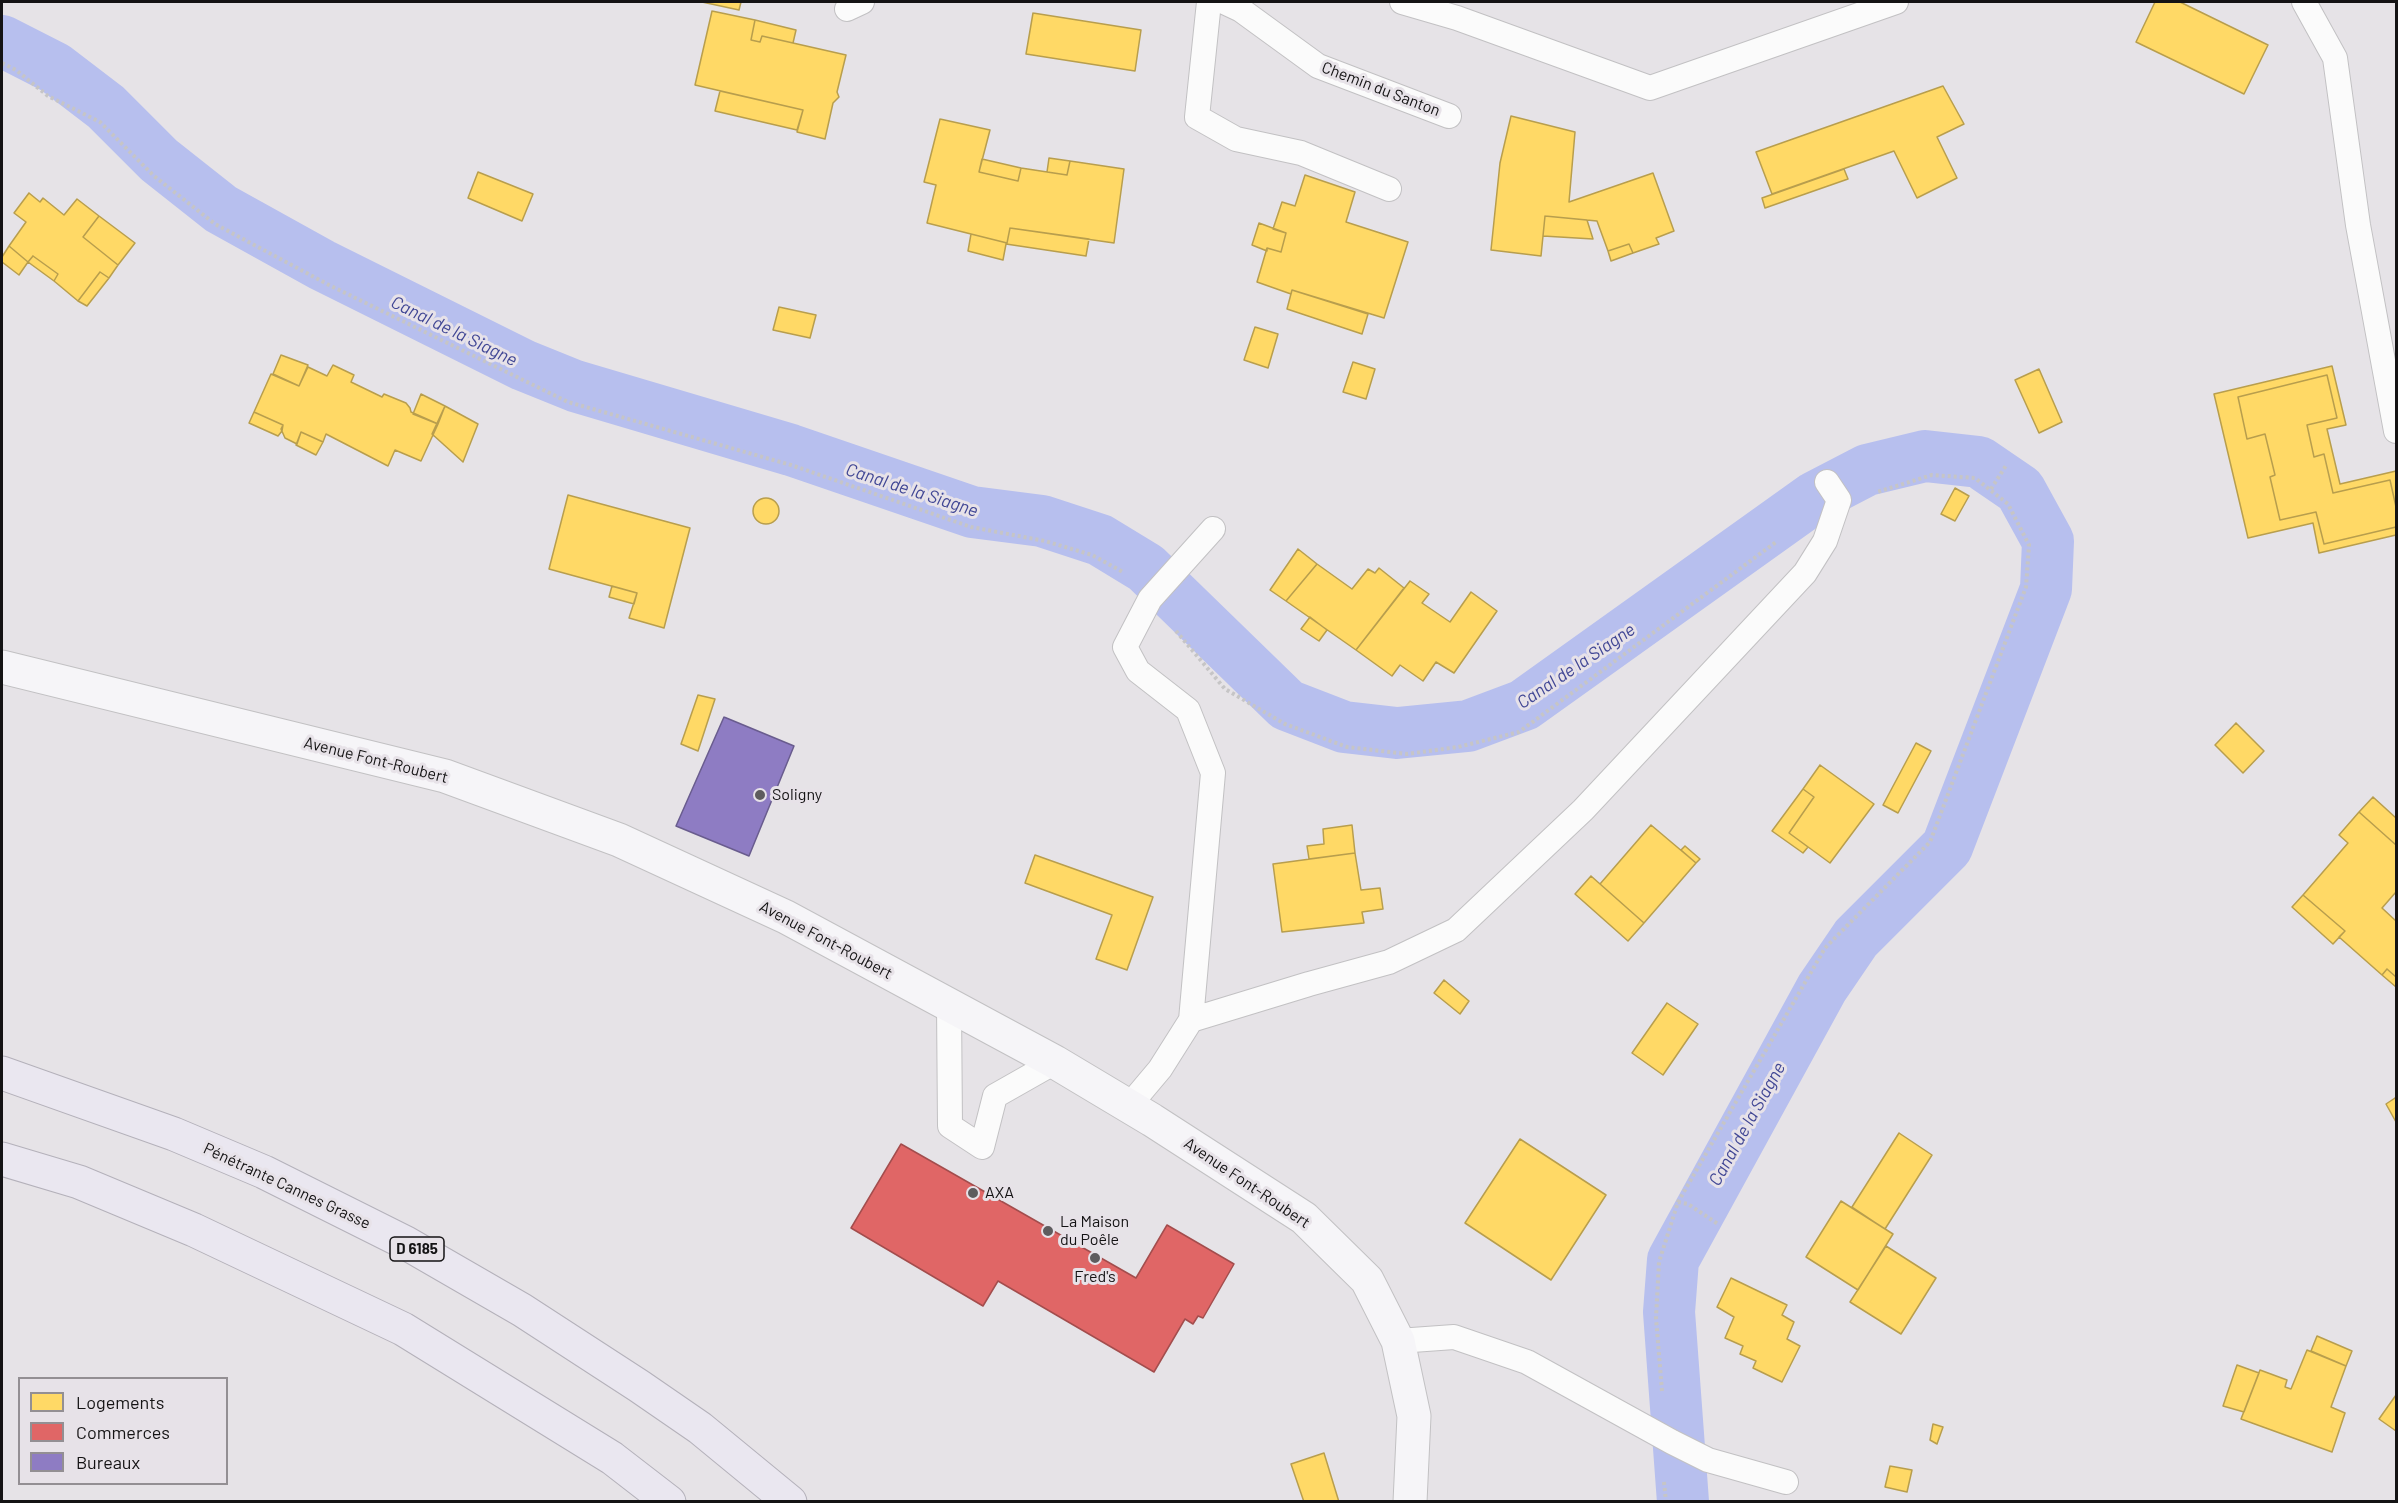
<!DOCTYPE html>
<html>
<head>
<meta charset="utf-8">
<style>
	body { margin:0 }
	#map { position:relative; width:2398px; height:1503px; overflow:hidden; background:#e6e3e7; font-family:Barlow,sans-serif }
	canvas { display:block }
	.frame { position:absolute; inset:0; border:3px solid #141314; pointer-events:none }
	.legend { position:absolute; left:18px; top:1377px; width:210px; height:108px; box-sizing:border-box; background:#e7e2e8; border:2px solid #938f93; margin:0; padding:8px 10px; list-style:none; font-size:18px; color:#141314 }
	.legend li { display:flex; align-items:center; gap:12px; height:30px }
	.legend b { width:30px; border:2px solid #938f93 }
</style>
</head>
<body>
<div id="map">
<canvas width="2398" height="1503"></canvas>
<div class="frame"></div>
<ul class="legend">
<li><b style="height:16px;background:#ffd966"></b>Logements</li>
<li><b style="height:16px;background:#e06666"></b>Commerces</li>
<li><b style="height:16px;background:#8e7cc3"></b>Bureaux</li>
</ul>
</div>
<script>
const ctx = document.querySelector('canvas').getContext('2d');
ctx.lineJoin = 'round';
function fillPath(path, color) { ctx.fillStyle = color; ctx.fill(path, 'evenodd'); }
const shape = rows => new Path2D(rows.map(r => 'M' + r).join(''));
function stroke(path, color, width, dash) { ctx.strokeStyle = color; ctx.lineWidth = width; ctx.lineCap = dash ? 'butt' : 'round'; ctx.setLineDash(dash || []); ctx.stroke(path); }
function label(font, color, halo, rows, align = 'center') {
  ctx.font = font + ' Barlow,sans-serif'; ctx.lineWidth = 6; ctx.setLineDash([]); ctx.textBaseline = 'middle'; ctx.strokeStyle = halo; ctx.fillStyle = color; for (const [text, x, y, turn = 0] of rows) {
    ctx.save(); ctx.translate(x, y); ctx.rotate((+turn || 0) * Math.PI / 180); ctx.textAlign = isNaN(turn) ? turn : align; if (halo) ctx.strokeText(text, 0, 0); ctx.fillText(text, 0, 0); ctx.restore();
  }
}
const homes = shape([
	[702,2,741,2,739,10,702,2],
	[2155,2,2180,2,2268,45,2244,94,2136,42,2155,2],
	[712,11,755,20,751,40,760,42,762,36,846,55,837,92,839,97,833,103,825,139,797,132,803,110,695,85,712,11],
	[1033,13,1141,30,1135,71,1026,54,1033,13],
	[755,20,796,30,793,43,762,36,760,42,751,40,755,20],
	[1943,86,1964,124,1937,137,1957,178,1917,198,1894,151,1772,194,1756,152,1943,86],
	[720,91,803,110,797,130,715,111,720,91],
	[1511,116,1575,132,1569,202,1653,173,1674,231,1656,238,1659,244,1633,253,1629,244,1608,251,1597,221,1545,216,1541,256,1491,250,1500,163,1511,116],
	[940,119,990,130,979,172,1018,181,1021,168,1067,175,1070,161,1124,169,1114,243,1010,228,1007,243,927,223,936,185,924,182,940,119],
	[1049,158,1070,161,1067,175,1047,172,1049,158],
	[982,159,1021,168,1018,181,979,172,982,159],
	[1844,169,1848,179,1765,208,1762,198,1844,169],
	[478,172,533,194,522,221,468,198,478,172],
	[1305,175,1355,192,1346,222,1408,242,1384,318,1292,290,1291,294,1257,282,1267,248,1281,252,1286,233,1273,229,1282,202,1295,206,1305,175],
	[29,193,40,202,43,198,64,215,77,199,99,216,83,237,118,265,109,278,100,272,78,301,54,281,58,274,33,256,28,262,9,246,26,222,14,213,29,193],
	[99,216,135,243,118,265,83,237,99,216],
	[1545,216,1587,220,1593,239,1543,236,1545,216],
	[1259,223,1286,233,1281,252,1267,248,1267,251,1252,245,1259,223],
	[1010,228,1089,239,1086,256,1006,244,1003,260,968,251,971,234,1007,243,1010,228],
	[1629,244,1633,253,1611,261,1608,251,1629,244],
	[9,246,28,262,19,275,2,262,2,257,9,246],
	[33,256,58,274,54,281,28,262,33,256],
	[100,272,109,278,87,306,78,301,100,272],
	[1292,290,1368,314,1362,334,1287,309,1292,290],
	[779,307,816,315,810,338,773,330,779,307],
	[1255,327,1278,334,1268,368,1244,360,1255,327],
	[281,355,308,365,299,386,273,374,281,355],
	[1353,362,1375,369,1366,399,1343,392,1353,362],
	[333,365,354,375,351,382,382,397,384,394,406,403,410,408,411,412,438,424,421,461,395,450,388,466,326,434,323,442,301,432,297,444,285,438,281,429,283,425,254,412,271,374,299,386,308,367,327,376,333,365],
	[2332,366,2346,425,2327,429,2340,484,2396,471,2396,507,2390,480,2333,493,2324,454,2314,457,2307,425,2337,418,2327,375,2238,397,2247,439,2265,434,2275,475,2270,477,2280,520,2316,512,2324,544,2396,527,2396,535,2319,553,2313,523,2248,538,2214,394,2332,366],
	[2039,369,2062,422,2039,433,2015,380,2039,369],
	[2327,375,2337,418,2307,425,2314,457,2324,454,2333,493,2390,480,2396,507,2396,527,2324,544,2316,512,2280,520,2270,477,2275,475,2265,434,2247,439,2238,397,2327,375],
	[421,394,445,406,438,424,413,414,421,394],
	[445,406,478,424,463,462,432,434,445,406],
	[254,412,283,425,282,431,278,436,249,423,254,412],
	[301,432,323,442,316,455,296,445,301,432],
	[1955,488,1969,496,1955,521,1941,514,1955,488],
	[568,495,690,528,664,628,629,618,637,593,549,569,568,495],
	'753 511a13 13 0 1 1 26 0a13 13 0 1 1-26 0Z',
	[1298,549,1317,564,1286,601,1270,590,1298,549],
	[1317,564,1352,589,1368,569,1375,573,1379,568,1404,588,1356,650,1286,601,1317,564],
	[1410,581,1429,594,1422,603,1450,622,1471,592,1497,611,1454,673,1436,662,1423,681,1400,665,1392,676,1356,650,1410,581],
	[612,586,637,593,634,604,609,597,612,586],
	[1310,617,1327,630,1319,641,1301,629,1310,617],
	[698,695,715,699,698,751,681,744,698,695],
	[2236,723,2264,751,2243,773,2215,745,2236,723],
	[1916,743,1931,751,1898,813,1883,805,1916,743],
	[1820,765,1874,804,1830,863,1789,833,1814,797,1803,789,1820,765],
	[1803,789,1814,797,1789,833,1808,847,1803,853,1772,831,1803,789],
	[2373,797,2396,818,2396,845,2359,812,2373,797],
	[2359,812,2396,845,2396,892,2382,908,2396,921,2396,977,2387,969,2382,975,2339,937,2345,931,2303,895,2348,843,2339,835,2359,812],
	[1352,825,1355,853,1309,859,1307,846,1324,844,1323,829,1352,825],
	[1651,825,1696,863,1644,923,1600,884,1651,825],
	[1685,846,1700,859,1696,863,1681,850,1685,846],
	[1355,853,1361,890,1380,888,1383,909,1362,912,1364,923,1282,932,1273,864,1355,853],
	[1035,855,1153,897,1127,970,1096,959,1112,915,1025,883,1035,855],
	[1591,876,1644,923,1628,941,1575,894,1591,876],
	[2303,895,2345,931,2333,944,2292,907,2303,895],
	[2387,969,2396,977,2396,987,2382,975,2387,969],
	[1444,980,1469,1001,1460,1014,1434,993,1444,980],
	[1667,1003,1698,1024,1663,1075,1632,1053,1667,1003],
	[2395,1098,2396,1100,2396,1122,2386,1104,2395,1098],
	[1899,1133,1932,1155,1885,1229,1852,1207,1899,1133],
	[1520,1139,1606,1195,1551,1280,1465,1223,1520,1139],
	[1841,1201,1893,1234,1858,1290,1806,1257,1841,1201],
	[1886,1246,1936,1278,1901,1334,1850,1302,1886,1246],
	[1731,1278,1787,1305,1782,1315,1794,1322,1787,1339,1800,1346,1782,1382,1753,1368,1756,1361,1740,1354,1743,1346,1725,1338,1734,1317,1717,1307,1731,1278],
	[2317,1336,2352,1351,2346,1366,2311,1351,2317,1336],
	[2307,1350,2346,1366,2331,1407,2345,1413,2332,1452,2241,1419,2260,1370,2287,1380,2285,1387,2291,1389,2307,1350],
	[2237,1365,2259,1373,2244,1412,2223,1406,2237,1365],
	[2396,1395,2396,1431,2379,1419,2396,1395],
	[1933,1424,1943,1427,1937,1444,1930,1440,1933,1424],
	[1324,1453,1339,1502,1304,1502,1291,1464,1324,1453],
	[1890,1466,1912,1470,1907,1492,1885,1487,1890,1466]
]);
const shops = shape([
	[901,1144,1136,1278,1167,1225,1234,1264,1203,1318,1198,1316,1193,1324,1185,1319,1154,1372,998,1281,983,1306,851,1228,901,1144]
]);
const offices = shape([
	[724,717,794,746,749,856,676,826,724,717]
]);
const canal = shape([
	[2,41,55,68,106,107,159,160,221,209,322,265,523,365,575,386,791,450,972,512,1042,521,1100,540,1146,568,1287,705,1344,727,1397,733,1468,726,1524,705,1815,497,1867,470,1925,456,1979,462,2020,490,2048,541,2046,589,1947,847,1856,938,1822,988,1673,1260,1669,1312,1683,1502]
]);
const path = shape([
	[2,63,16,70,48,96,100,122,154,176,215,224,329,285,568,402,791,465,971,527,1045,541,1092,555,1123,572],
	[1991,489,2007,464],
	[1176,631,1225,689,1285,724,1347,747,1407,754,1458,747,1519,732,1776,542],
	[1678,1202,1688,1204,1718,1224],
	[1662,1391,1656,1318,1659,1262,1678,1202,1825,948,1930,842,2026,587,2029,545,2008,504,1975,478,1932,475,1877,492],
	[1664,1482,1666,1502]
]);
const lane = shape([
	[1209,2,1197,117,1236,139,1301,153,1389,189],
	[1224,2,1241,10,1318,66,1449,116],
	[1402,2,1457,18,1650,88,1896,2],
	[2304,2,2335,58,2358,225,2396,431],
	[847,9,862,2],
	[949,1005,950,1126,982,1147,995,1096,1055,1062],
	[1191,1020,1309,984,1389,962,1456,930,1583,810,1805,573,1825,541,1839,500,1827,482],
	[1128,1107,1160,1069,1191,1020,1213,773,1188,710,1138,671,1125,647,1150,599,1213,529],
	[1398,1341,1454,1337,1527,1362,1672,1442,1708,1460,1786,1482]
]);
const secondary = shape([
	[2,667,445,776,619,840,786,917,1055,1062,1152,1120,1304,1218,1367,1280,1398,1341,1414,1416,1410,1502]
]);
const highway = shape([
	[2,1073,174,1134,264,1172,406,1243,522,1310,639,1386,700,1428,790,1502],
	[2,1159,79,1182,194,1230,403,1329,612,1458,669,1502]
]);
const markers = [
	[760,795,6,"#5e5c5e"],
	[973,1193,6,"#5e5c5e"],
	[1048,1231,6,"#5e5c5e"],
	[1095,1258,6,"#5e5c5e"]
];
const shields = [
	[417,1249,54]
];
const shieldNames = [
	["D 6185",417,1249]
];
const streetNames = [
	["Chemin du Santon",1381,89,21],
	["Avenue Font-Roubert",376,760,14],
	["Avenue Font-Roubert",826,940,28],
	["Avenue Font-Roubert",1247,1183,34],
	["Pénétrante Cannes Grasse",287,1186,25]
];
const poiNames = [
	["Soligny",772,795],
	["AXA",985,1193],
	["La Maison",1060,1222],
	["du Poêle",1060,1240],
	["Fred's",1095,1277,"center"]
];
const waterNames = [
	["Canal de la Siagne",454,331,26],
	["Canal de la Siagne",912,490,18],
	["Canal de la Siagne",1576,666,-34],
	["Canal de la Siagne",1747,1124,-61]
];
fillPath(homes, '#ffd966');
stroke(homes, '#b89e4d', 1.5);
fillPath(shops, '#e06666');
stroke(shops, '#a34d4d', 1.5);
fillPath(offices, '#8e7cc3');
stroke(offices, '#695c8e', 1.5);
stroke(canal, '#b7bfee', 52);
stroke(lane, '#c2c1c3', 26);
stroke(secondary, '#c2c1c3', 35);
stroke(highway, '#b4b1ba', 35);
stroke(path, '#c6c5c6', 4, [3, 3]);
stroke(lane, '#fbfbfb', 24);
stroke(secondary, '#f6f5f8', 33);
stroke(highway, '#eae7f0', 33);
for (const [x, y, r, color] of markers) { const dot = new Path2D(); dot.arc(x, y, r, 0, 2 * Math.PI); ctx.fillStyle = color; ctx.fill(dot); stroke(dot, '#e7e2e8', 2); }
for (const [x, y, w] of shields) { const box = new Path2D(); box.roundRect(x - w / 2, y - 12, w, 24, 4.5); ctx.fillStyle = '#e7e2e8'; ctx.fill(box); stroke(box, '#141314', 1.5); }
label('bold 15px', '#141314', null, shieldNames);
label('16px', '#141314', '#e7e2e8', streetNames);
label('16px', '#141314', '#e7e2e8', poiNames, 'left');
label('italic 18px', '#414795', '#e7e2e8', waterNames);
</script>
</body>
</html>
